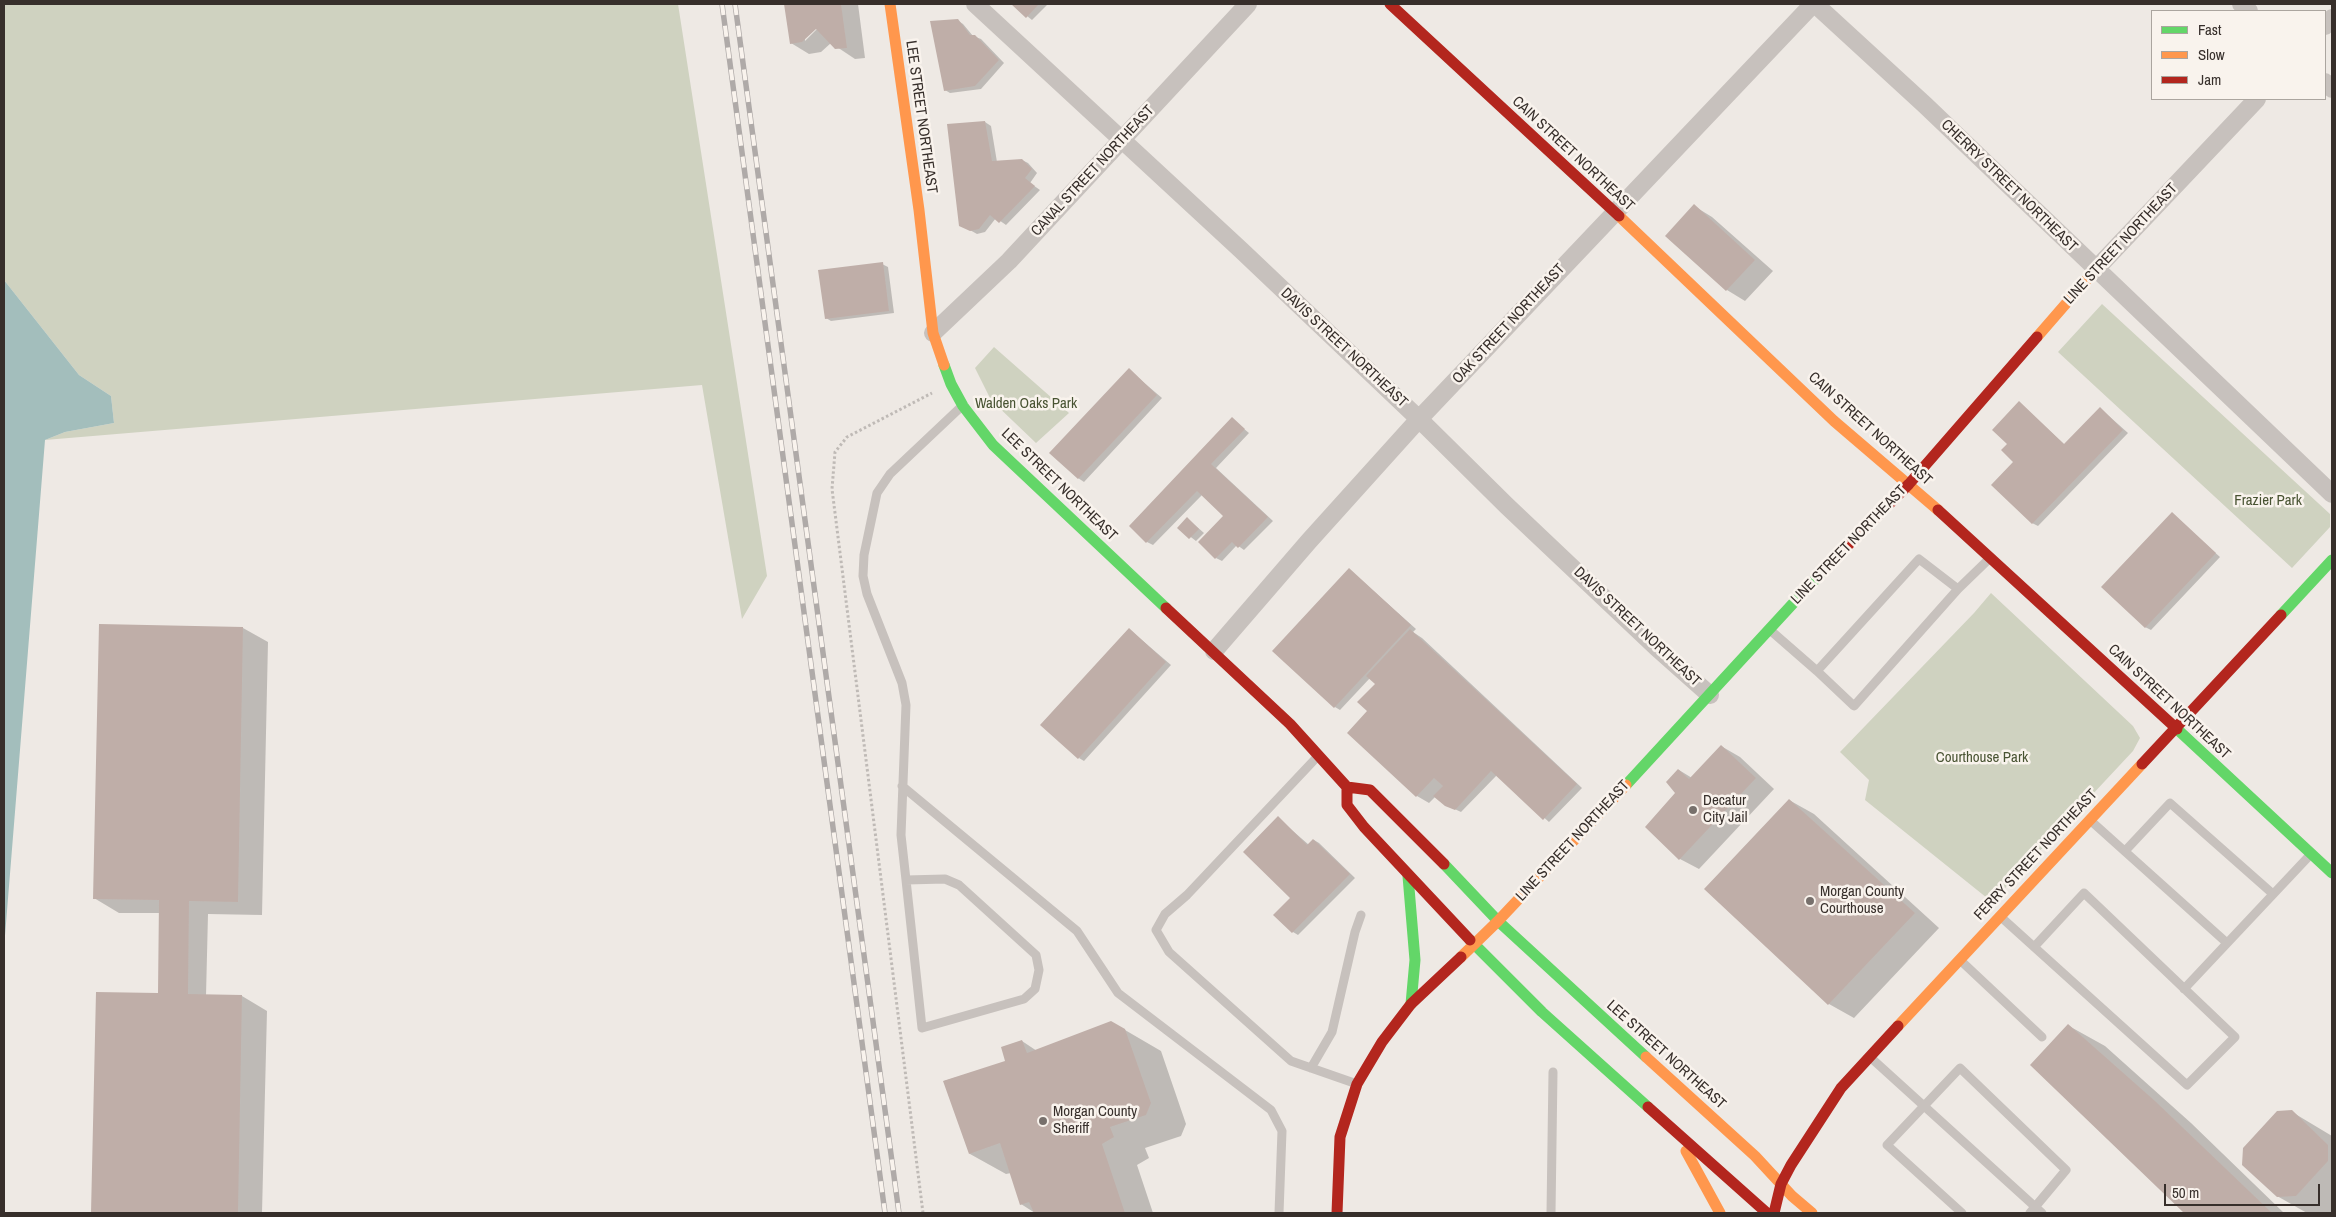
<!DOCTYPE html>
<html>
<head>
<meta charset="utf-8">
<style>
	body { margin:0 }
	#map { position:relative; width:2336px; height:1217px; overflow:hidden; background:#eee9e4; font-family:"Archivo Narrow",sans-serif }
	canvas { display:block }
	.frame { position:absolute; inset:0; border:5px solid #372f2b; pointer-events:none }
	.legend { position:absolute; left:2151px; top:10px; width:175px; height:90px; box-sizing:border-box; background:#f9f3ed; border:1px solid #aba59f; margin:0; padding:6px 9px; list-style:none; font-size:15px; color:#372f2b }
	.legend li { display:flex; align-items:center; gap:10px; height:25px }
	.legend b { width:25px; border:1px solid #aba59f }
	.scale { position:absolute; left:2164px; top:1184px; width:156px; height:22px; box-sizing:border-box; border:2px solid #372f2b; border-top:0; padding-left:6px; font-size:15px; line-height:18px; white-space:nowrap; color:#372f2b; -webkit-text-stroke:4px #f9f3ed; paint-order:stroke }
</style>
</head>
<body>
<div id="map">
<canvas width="2336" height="1217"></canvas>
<div class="frame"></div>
<ul class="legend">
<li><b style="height:6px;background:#63d668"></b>Fast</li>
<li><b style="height:6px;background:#ff974d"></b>Slow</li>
<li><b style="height:6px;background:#b3261e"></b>Jam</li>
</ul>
<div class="scale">50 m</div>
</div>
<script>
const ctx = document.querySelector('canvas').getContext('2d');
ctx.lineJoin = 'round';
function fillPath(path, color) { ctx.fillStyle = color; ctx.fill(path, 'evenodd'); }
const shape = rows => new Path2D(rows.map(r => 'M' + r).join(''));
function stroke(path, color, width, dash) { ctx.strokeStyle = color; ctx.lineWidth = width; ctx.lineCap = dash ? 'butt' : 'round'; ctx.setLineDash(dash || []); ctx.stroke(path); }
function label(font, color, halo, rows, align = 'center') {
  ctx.font = font + ' "Archivo Narrow",sans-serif'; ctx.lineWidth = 5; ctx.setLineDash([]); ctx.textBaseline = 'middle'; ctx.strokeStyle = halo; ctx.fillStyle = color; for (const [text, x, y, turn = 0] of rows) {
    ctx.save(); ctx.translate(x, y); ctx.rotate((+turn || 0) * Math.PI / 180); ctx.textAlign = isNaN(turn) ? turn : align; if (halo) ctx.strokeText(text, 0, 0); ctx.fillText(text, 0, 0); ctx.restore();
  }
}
const green = shape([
	[4,4,678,4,767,576,742,619,702,385,45,440,65,432,114,423,111,396,79,375,4,280],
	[2102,304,2330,514,2330,527,2292,568,2058,352],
	[994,347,1069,413,1036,443,991,400,975,368],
	[1991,593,2133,726,2140,738,2133,751,1992,902,1865,800,1869,780,1840,752,1974,613]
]);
const water = shape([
	[4,280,79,375,111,396,114,423,65,432,45,440,4,948]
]);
const shadow = shape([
	[786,4,858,4,865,58,855,59,831,43,821,52,809,54,791,43],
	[820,24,821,25,805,41,805,37],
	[1012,4,1048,4,1032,20],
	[957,20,963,24,973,36,981,39,1004,63,981,89,950,93,945,90],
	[985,122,991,126,997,162,1022,160,1028,163,1037,173,1030,183,1040,190,1006,225,996,218,985,232,977,234,961,225],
	[1694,206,1712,217,1773,271,1745,301,1727,290,1667,235],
	[882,264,888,267,894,313,831,321,826,318],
	[1129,370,1162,398,1084,482,1078,478],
	[2019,403,2065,445,2100,408,2128,433,2038,526,2032,523,2008,444],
	[1232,419,1249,433,1216,468,1273,521,1244,550,1237,545,1222,561,1216,558,1225,516,1202,495,1153,545,1147,542,1130,526],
	[2172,514,2220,557,2151,630,2145,627],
	[1188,519,1204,533,1196,541,1179,528],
	[1350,570,1416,629,1413,632,1422,638,1582,788,1549,822,1497,775,1461,812,1446,805,1436,796,1429,803,1417,796,1369,711,1376,684,1370,678,1340,710,1335,707],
	[243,628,268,642,262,915,208,914,206,996,242,996,267,1011,262,1213,92,1213,97,993,159,995,160,913,119,913,94,898],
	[1129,629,1171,665,1084,761,1079,758],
	[1721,746,1740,757,1774,789,1699,869,1680,859,1677,793,1679,770,1692,778],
	[1789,800,1814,814,1939,928,1854,1018,1829,1004,1706,889],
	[1278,818,1309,845,1314,840,1319,843,1355,878,1298,935,1293,932,1291,898],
	[2069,1026,2105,1046,2191,1123,2284,1213,2186,1213,2032,1065],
	[1125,1030,1161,1051,1186,1124,1181,1136,1145,1148,1149,1158,1137,1165,1153,1213,1035,1213,1021,1204,1011,1173,1006,1174,970,1154,944,1081,1006,1062,1022,1041,1037,1051],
	[2292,1112,2332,1136,2332,1213,2307,1213,2277,1196]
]);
const building = shape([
	[784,4,841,4,847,48,835,49,816,29,802,42,790,44],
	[1011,4,1039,4,1026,18],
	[958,19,970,35,975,35,999,60,975,86,944,91,930,21],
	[985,121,992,161,1022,159,1032,169,1025,178,1035,186,999,223,990,215,979,229,970,231,959,226,947,124],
	[1694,204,1755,260,1726,291,1665,236],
	[883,262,889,311,825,319,818,270],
	[1129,368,1157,395,1078,479,1049,453],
	[2019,401,2064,444,2100,407,2123,430,2032,524,1991,485,2013,462,2001,450,2007,444,1992,430],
	[1232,417,1245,429,1211,464,1268,517,1238,548,1232,542,1215,559,1198,542,1223,516,1197,491,1146,543,1129,526],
	[2172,512,2216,553,2145,628,2101,587],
	[1187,517,1199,529,1189,539,1177,528],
	[1349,568,1411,625,1334,708,1272,651],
	[99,624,243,627,238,902,189,901,188,994,242,995,238,1213,91,1213,96,992,158,993,159,900,93,899],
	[1129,628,1166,662,1078,759,1040,725],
	[1410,629,1577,784,1543,820,1491,771,1455,810,1445,806,1433,796,1443,786,1434,778,1416,797,1347,733,1367,711,1357,702,1375,684,1366,676],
	[1721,745,1756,778,1679,860,1645,827,1675,793,1666,782,1678,769,1689,779],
	[1789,799,1915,913,1828,1005,1704,889],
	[1278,816,1307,845,1313,839,1350,874,1292,933,1273,915,1290,898,1243,852],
	[1111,1021,1125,1029,1151,1103,1146,1115,1110,1127,1114,1137,1102,1144,1125,1213,1034,1213,1029,1202,1020,1205,1000,1143,969,1154,943,1081,1005,1061,1001,1047,1022,1040,1027,1053],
	[2068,1024,2155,1101,2272,1213,2184,1213,2030,1065],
	[2292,1110,2328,1145,2328,1161,2296,1196,2277,1197,2242,1165,2243,1148,2277,1111]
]);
const path = shape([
	[923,1213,832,489,835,452,847,437,932,393]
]);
const lane = shape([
	[1958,589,1854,706,1817,671,1919,559,1958,589,1990,558],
	[1770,630,1817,671],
	[1318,756,1187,895,1165,914,1156,930,1169,952,1291,1061,1357,1084],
	[902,786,1077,931,1118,993,1271,1110,1282,1131,1279,1213],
	[2091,821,2227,943],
	[2125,851,2170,803,2273,894],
	[906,880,922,1028,1024,999,1035,989,1039,970,1036,955,959,885,945,879,906,880,901,835,906,705,902,683,867,594,863,576,864,555,877,493,890,474,962,406],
	[2002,918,2187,1085,2235,1037,2084,893,2034,947],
	[1960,960,2042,1037],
	[2184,989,2311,854],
	[1870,1057,2042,1213],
	[1311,1068,1332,1032,1355,932,1361,915],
	[1551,1213,1553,1072],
	[1962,1213,1887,1145,1960,1068,2066,1170,2030,1213]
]);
const street = shape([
	[975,4,1241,250,1419,419,1507,506,1656,647,1710,695],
	[1815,4,1925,105,2332,494],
	[2241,4,2249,11],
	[2325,26,2332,18],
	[2325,82,2332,89],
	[2096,269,2257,99],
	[933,333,1009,261,1248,4],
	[1214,651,1309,541,1419,419,1813,4]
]);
const fast = shape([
	[944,365,951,384,963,406,993,445,1166,608],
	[2281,615,2332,560],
	[2177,729,2332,873],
	[1626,785,1833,560],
	[1444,864,1498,921,1646,1057],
	[1408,876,1415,960,1411,1004],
	[1470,940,1542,1012,1648,1107]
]);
const slow = shape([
	[890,4,919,210,933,333,944,365],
	[1619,216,1834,421,1938,510],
	[2037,337,2096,269],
	[1461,957,1498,921,1626,785],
	[1898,1026,2142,764],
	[1646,1057,1755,1156,1792,1196,1812,1213],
	[1686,1151,1720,1213]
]);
const jam = shape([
	[1390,4,1619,216],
	[1938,510,2177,729],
	[1833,560,1909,484,2037,337],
	[1166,608,1290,724,1347,787,1370,790,1444,864],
	[2142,764,2281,615],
	[1347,787,1347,805,1364,827,1470,940],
	[1648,1107,1767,1213],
	[1337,1213,1340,1137,1357,1084,1382,1042,1411,1004,1461,957],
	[1774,1213,1781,1184,1791,1165,1841,1088,1898,1026]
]);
const rail = shape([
	[722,4,885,1213],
	[735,4,899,1213]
]);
const markers = [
	[1693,810,5,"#77706c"],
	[1810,901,5,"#77706c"],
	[1043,1121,5,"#77706c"]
];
const streetNames = [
	["LEE STREET NORTHEAST",921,117,82],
	["CAIN STREET NORTHEAST",1573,154,43],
	["CANAL STREET NORTHEAST",1093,171,-47],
	["CHERRY STREET NORTHEAST",2009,186,44],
	["LINE STREET NORTHEAST",2121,244,-47],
	["OAK STREET NORTHEAST",1509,324,-47],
	["DAVIS STREET NORTHEAST",1344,348,43],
	["CAIN STREET NORTHEAST",1870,429,42],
	["LEE STREET NORTHEAST",1059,485,44],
	["LINE STREET NORTHEAST",1849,545,-46],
	["DAVIS STREET NORTHEAST",1637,627,43],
	["CAIN STREET NORTHEAST",2169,702,43],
	["LINE STREET NORTHEAST",1573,841,-47],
	["FERRY STREET NORTHEAST",2036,855,-47],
	["LEE STREET NORTHEAST",1666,1055,42]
];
const parkNames = [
	["Walden Oaks Park",1026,404],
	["Frazier Park",2268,501],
	["Courthouse Park",1982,758]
];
const poiNames = [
	["Decatur",1703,801],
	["City Jail",1703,818],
	["Morgan County",1820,892],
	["Courthouse",1820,909],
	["Morgan County",1053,1112],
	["Sheriff",1053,1129]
];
fillPath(green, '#cfd2c0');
fillPath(water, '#a3bebc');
fillPath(shadow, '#0003');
fillPath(building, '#bfaea8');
stroke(path, '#bfbab6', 3, [2.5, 2.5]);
stroke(lane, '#c7c1bd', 9);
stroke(street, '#c7c1bd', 18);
stroke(fast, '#63d668', 11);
stroke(slow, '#ff974d', 11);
stroke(jam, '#b3261e', 11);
stroke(rail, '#afaaa8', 5.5);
stroke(rail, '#f9f3ed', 4, [11]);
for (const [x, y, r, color] of markers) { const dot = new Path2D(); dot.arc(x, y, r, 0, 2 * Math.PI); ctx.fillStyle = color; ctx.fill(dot); stroke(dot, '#f9f3ed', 2); }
label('15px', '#372f2b', '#f9f3ed', streetNames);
label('15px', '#485332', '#f9f3ed', parkNames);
label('15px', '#372f2b', '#f9f3ed', poiNames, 'left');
</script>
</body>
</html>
